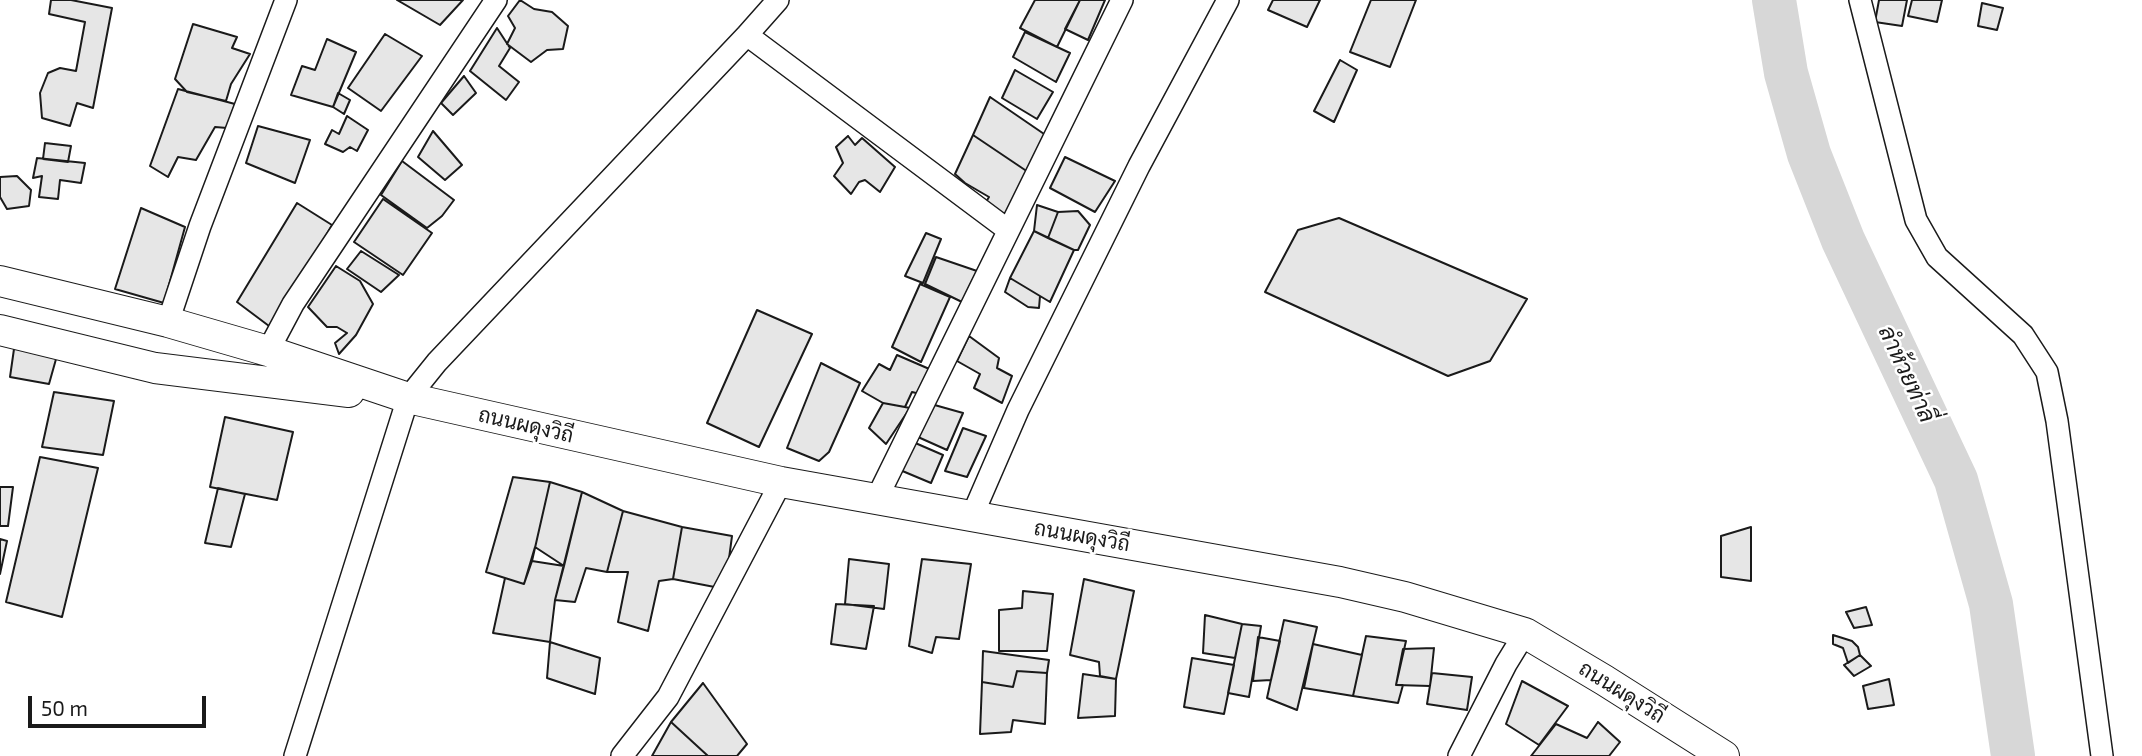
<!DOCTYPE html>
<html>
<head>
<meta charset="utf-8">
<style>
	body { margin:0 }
	#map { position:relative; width:2142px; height:756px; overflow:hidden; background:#fff; font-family:"Exo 2",sans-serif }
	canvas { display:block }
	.scale { position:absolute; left:28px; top:696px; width:178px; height:32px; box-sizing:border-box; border:4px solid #1a1a1a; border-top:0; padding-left:9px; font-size:21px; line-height:24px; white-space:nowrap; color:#1a1a1a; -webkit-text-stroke:5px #fff; paint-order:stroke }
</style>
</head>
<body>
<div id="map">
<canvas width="2142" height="756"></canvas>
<div class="scale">50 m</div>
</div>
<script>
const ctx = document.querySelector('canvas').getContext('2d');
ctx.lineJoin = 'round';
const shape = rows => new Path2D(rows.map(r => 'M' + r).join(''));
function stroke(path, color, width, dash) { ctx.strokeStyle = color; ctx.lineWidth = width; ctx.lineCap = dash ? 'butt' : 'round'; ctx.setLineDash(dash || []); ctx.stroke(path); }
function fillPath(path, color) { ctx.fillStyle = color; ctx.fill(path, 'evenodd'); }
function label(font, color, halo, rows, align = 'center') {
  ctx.font = font + ' "Exo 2",Sarabun,sans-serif'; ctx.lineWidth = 5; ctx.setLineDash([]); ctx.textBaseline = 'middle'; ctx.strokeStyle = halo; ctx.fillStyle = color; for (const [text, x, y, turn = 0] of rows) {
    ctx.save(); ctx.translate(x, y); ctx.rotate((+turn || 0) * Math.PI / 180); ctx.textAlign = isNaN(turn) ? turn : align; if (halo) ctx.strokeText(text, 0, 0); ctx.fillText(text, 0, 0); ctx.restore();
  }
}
const river = shape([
	[1774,0,1786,73,1809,154,1843,240,1956,480,1991,604,2013,756]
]);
const building = shape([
	[51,0,71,0,112,8,93,108,77,103,70,126,42,118,40,93,48,73,60,68,76,71,85,22,49,14,51,0],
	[397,0,463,0,440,25,397,0],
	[520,0,534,9,552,12,568,26,563,49,547,50,531,62,507,44,515,28,508,16,520,0],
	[1035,0,1080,0,1057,47,1020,28,1035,0],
	[1080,0,1105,0,1088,40,1065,29,1080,0],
	[1273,0,1320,0,1307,27,1268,10,1273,0],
	[1371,0,1416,0,1390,67,1350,52,1371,0],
	[1879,0,1907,0,1902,26,1875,22,1879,0],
	[1912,0,1942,0,1937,22,1908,16,1912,0],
	[1982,3,2003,8,1997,30,1978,26,1982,3],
	[193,24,237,37,232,48,250,54,231,84,226,101,187,92,175,79,193,24],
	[497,28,510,48,499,66,519,82,506,100,470,71,497,28],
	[1025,32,1070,53,1056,82,1013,57,1025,32],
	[385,34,422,56,381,111,348,88,385,34],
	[327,39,356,52,333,107,291,95,302,66,315,70,327,39],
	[1340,60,1357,70,1334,122,1314,111,1340,60],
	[1015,70,1053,92,1037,119,1002,98,1015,70],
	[464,76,476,93,453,115,441,103,464,76],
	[178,89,235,104,227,128,215,127,196,160,178,157,168,177,150,166,178,89],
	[338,93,350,100,344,114,333,107,338,93],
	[990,97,1047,136,1028,172,973,135,990,97],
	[347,116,368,130,357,151,350,147,343,152,325,144,332,130,339,134,347,116],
	[258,126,310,140,295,183,246,163,258,126],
	[433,131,462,165,445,180,418,157,433,131],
	[973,135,1028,172,1005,218,986,202,989,197,965,183,955,174,973,135],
	[848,136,855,145,862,138,895,167,880,192,865,180,859,182,851,194,834,176,843,163,836,147,848,136],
	[45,143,71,146,68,162,43,159,45,143],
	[1065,157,1115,181,1095,212,1050,188,1065,157],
	[37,158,85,163,81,183,60,180,58,199,39,197,42,176,33,178,37,158],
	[402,161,454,200,442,216,427,228,381,195,402,161],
	[17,176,31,190,29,206,7,209,0,197,0,177,17,176],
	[383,199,432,233,403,275,354,242,383,199],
	[297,203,332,225,273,329,237,302,297,203],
	[1037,205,1058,212,1048,238,1034,231,1037,205],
	[141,208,185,227,164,303,115,289,141,208],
	[1078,211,1090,225,1078,250,1074,250,1048,238,1058,212,1078,211],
	[1339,218,1527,299,1490,361,1448,376,1265,292,1298,230,1339,218],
	[1034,231,1074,250,1050,302,1010,278,1034,231],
	[926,233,941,239,923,283,905,276,926,233],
	[361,251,399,275,381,292,347,269,361,251],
	[936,257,977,271,962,302,925,284,936,257],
	[336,266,360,281,373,304,356,335,339,354,335,343,347,333,337,327,327,327,308,307,336,266],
	[1010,278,1040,296,1039,308,1028,307,1005,292,1010,278],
	[920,284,950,297,921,362,892,347,920,284],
	[757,310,812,334,759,447,707,423,757,310],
	[969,336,999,358,997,368,1012,376,1002,403,974,388,980,374,957,361,969,336],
	[15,342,58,352,49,384,10,377,15,342],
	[897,355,934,371,920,394,912,392,905,407,883,403,862,391,879,364,890,370,897,355],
	[821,363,860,383,829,452,819,461,787,448,821,363],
	[54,392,114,401,103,455,42,447,54,392],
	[883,403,910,408,886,444,869,428,883,403],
	[931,404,963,413,947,450,918,437,931,404],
	[225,417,293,432,277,500,210,487,225,417],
	[963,428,986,436,967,477,945,471,963,428],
	[913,442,943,455,931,483,900,470,913,442],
	[40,457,98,468,62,617,6,602,40,457],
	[513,477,550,482,532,561,524,584,486,572,513,477],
	[550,482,582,492,564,566,532,561,550,482],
	[0,487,13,487,8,526,0,526,0,487],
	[218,488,245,494,231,547,205,543,218,488],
	[582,492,623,511,607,572,586,568,575,602,555,600,582,492],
	[623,511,682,527,673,579,659,581,648,631,618,622,628,572,607,572,623,511],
	[682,527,732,536,725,589,673,579,682,527],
	[1751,527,1751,581,1721,577,1721,536,1751,527],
	[0,539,7,541,0,574,0,539],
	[535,547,564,566,555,600,550,642,493,633,505,578,524,584,535,547],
	[849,559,889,564,884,609,845,604,849,559],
	[922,559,971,564,959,639,936,637,932,653,909,646,922,559],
	[1084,579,1134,591,1116,679,1100,676,1099,662,1070,655,1084,579],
	[1023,591,1053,594,1047,651,999,651,999,610,1022,608,1023,591],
	[836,604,874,606,866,649,831,644,836,604],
	[1866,607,1872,625,1854,628,1846,612,1866,607],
	[1205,615,1242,624,1235,658,1203,653,1205,615],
	[1284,620,1317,627,1297,710,1267,698,1284,620],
	[1242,624,1261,626,1249,697,1228,693,1242,624],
	[1833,635,1852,641,1858,647,1860,655,1848,663,1843,648,1833,644,1833,635],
	[1366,636,1406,641,1396,685,1403,685,1398,703,1353,696,1366,636],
	[1258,637,1280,641,1271,680,1253,681,1258,637],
	[550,642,600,658,595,694,547,678,550,642],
	[1313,644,1362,655,1353,696,1304,688,1313,644],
	[1434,648,1430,686,1396,685,1403,649,1434,648],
	[983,651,1049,660,1047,673,1017,671,1013,687,982,682,983,651],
	[1860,655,1871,666,1854,676,1844,665,1860,655],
	[1192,658,1234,665,1224,714,1184,707,1192,658],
	[1017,671,1047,673,1045,724,1013,720,1011,732,980,734,982,682,1013,687,1017,671],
	[1432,673,1472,677,1467,710,1427,704,1432,673],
	[1083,674,1116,679,1115,716,1078,718,1083,674],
	[1889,679,1894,705,1868,709,1863,686,1889,679],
	[1522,681,1568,706,1539,745,1506,724,1522,681],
	[703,683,747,744,737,756,708,756,671,722,703,683],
	[671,722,708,756,652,756,671,722],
	[1598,722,1620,742,1609,756,1531,756,1556,724,1587,738,1598,722]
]);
const minor = shape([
	[1860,0,1916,220,1937,257,2023,335,2047,372,2057,421,2102,756],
	[747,35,1008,230],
	[168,322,200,226,286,0],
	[268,351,293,304,496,0],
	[876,500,1122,0],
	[972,516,1018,410,1139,166,1228,0],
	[295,756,408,398,437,362,747,35,778,0],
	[622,756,668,697,781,482],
	[1459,756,1506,664,1525,633]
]);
const secondary = shape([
	[0,281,168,322,268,351,408,398,781,482,1340,582,1405,597,1525,633,1604,680,1724,756],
	[0,330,155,368,349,392]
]);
const streetNames = [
	["ถนนผดุงวิถี",526,425,13],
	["ถนนผดุงวิถี",1082,536,10],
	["ถนนผดุงวิถี",1622,692,32]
];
const waterNames = [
	["ลำห้วยท่าลี่",1907,374,65]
];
stroke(river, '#d7d7d7', 44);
fillPath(building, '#e6e6e6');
stroke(building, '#1a1a1a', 2);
stroke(minor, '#1a1a1a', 24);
stroke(secondary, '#1a1a1a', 32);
stroke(minor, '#fff', 21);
stroke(secondary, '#fff', 30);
label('21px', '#1a1a1a', '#fff', streetNames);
label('italic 23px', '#1a1a1a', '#fff', waterNames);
</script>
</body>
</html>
